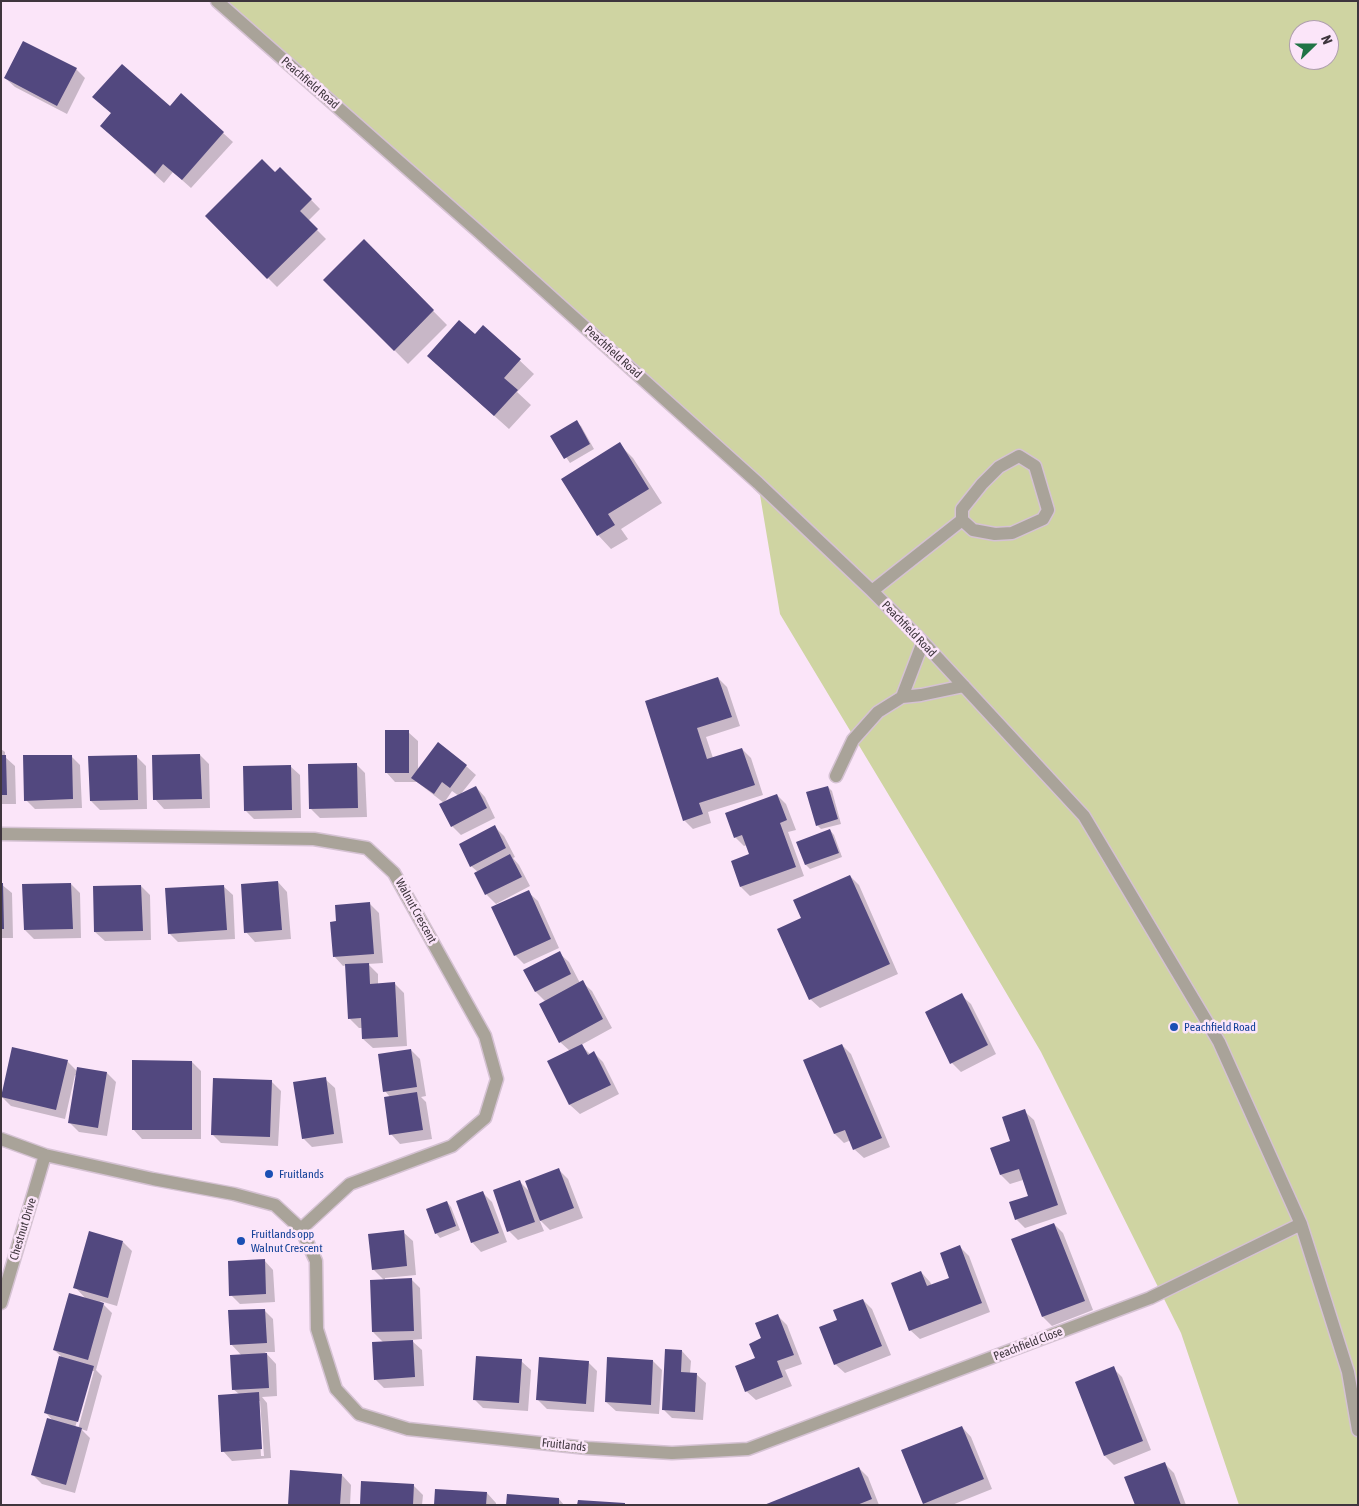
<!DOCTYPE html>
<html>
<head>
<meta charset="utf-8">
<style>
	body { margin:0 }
	#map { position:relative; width:1359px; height:1506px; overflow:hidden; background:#fbe5f9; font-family:"Asap Condensed",sans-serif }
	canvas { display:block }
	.frame { position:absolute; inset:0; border:2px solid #3e353d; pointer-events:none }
	.north { position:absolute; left:1289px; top:20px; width:50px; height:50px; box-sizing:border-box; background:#fbe5f9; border:1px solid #af9fae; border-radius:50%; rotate:68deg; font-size:14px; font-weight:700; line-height:20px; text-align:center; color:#3e353d }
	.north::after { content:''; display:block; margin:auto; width:18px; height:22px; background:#207446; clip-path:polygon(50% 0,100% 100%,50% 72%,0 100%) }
</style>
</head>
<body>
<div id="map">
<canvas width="1359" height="1506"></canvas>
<div class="frame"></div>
<div class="north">N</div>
</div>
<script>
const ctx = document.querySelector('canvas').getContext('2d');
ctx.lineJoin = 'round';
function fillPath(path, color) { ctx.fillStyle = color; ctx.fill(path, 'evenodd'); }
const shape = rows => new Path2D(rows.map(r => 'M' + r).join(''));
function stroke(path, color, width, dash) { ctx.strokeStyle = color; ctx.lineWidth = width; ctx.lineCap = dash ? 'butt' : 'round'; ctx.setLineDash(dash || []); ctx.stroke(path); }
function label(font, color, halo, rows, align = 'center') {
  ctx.font = font + ' "Asap Condensed",sans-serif'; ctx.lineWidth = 5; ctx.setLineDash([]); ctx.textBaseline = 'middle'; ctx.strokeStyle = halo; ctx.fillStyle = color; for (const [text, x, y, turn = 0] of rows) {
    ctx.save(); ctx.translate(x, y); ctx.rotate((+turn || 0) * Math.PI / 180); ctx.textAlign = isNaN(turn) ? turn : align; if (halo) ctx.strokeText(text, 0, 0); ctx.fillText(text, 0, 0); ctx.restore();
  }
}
const green = shape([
	[217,1,1358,1,1358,1505,1239,1505,1181,1333,1041,1052,935,872,780,614,758,483],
	[1299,30,1329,30,1329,60,1299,60]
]);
const shadow = shape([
	[76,69,85,78,67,114,15,87,5,78],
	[181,95,233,142,191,188,173,172,164,183,111,135,112,114,103,106,170,108],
	[280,168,320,209,308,221,326,239,277,287,206,216,275,173],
	[364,241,447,325,408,364,325,280],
	[484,327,534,374,517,392,531,405,509,429,443,370],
	[576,422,581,426,594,449,570,463,552,436],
	[619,444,633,458,662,503,621,529,628,539,611,549,598,535],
	[718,678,727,687,740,726,706,737,713,758,742,749,751,758,763,795,708,812,711,823,693,829,684,820,646,701],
	[408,732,418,741,418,771,438,744,466,766,476,775,460,795,476,787,485,797,495,818,461,835,452,826,459,796,452,791,444,803,417,782,395,782,386,772],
	[1,749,5,752,5,757,15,766,16,804,1,804],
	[200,755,209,764,210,808,164,809,155,799],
	[71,756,80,765,82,808,35,809,26,800],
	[136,756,146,766,147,809,100,810,91,801],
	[356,764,365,773,367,817,320,818,311,809],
	[290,766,300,775,301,818,254,819,245,810],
	[828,787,832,791,841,824,821,829,817,825],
	[777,795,786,804,796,830,788,832,804,876,750,896,741,887,751,855,747,845,744,846,735,837],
	[495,827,504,836,515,857,513,858,519,865,530,886,496,904,487,895,475,873,478,872,471,866],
	[830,830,834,835,842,857,810,869,806,865,797,842],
	[850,876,859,885,898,974,820,1008,810,999,803,919],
	[278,882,287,892,291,939,255,942,246,932],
	[1,884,12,893,13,938,1,938],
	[71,884,80,893,81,938,34,939,25,930],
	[141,886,150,895,151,940,105,941,95,932],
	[223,886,233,895,235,939,178,942,169,933],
	[528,892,538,901,559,948,524,964,515,955],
	[370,904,379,913,383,963,368,964,378,974,378,985,395,984,404,993,407,1046,373,1048,363,1039,363,1028,359,1028,350,1019,347,965,343,966,334,956,337,923],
	[559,953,569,962,580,983,582,982,592,991,612,1028,581,1045,591,1055,594,1053,603,1062,619,1094,580,1114,570,1105,548,1062,570,1051,560,1042,546,1002,536,992,525,971],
	[961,995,971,1004,996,1054,961,1072,952,1063],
	[842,1045,851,1054,890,1147,864,1158,854,1149,851,1140,844,1143,835,1134,805,1061],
	[411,1050,420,1059,426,1096,421,1097,426,1102,432,1139,400,1144,391,1134,390,1097,385,1091],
	[67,1061,78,1072,107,1073,116,1082,107,1136,79,1132,70,1123,77,1076,75,1075,65,1119,11,1106,2,1097],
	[192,1062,201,1071,201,1139,142,1139,133,1129],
	[325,1079,335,1088,343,1143,312,1147,303,1138],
	[271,1081,281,1091,278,1146,221,1143,212,1134],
	[1024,1111,1034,1120,1067,1214,1025,1228,1016,1219,1030,1197,1023,1180,1010,1184,1001,1175,992,1148,1012,1142],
	[559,1170,568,1179,583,1218,550,1230,539,1219,544,1231,518,1240,509,1231,520,1182,530,1192],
	[483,1193,492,1202,507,1242,481,1252,472,1242],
	[447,1202,451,1207,460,1230,440,1238,436,1233],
	[1054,1224,1063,1233,1093,1310,1052,1326,1043,1317],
	[403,1232,413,1241,416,1275,385,1278,385,1280,411,1279,420,1288,422,1339,411,1340,422,1350,424,1386,384,1388,375,1379,384,1343,373,1332,384,1280,373,1269],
	[123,1242,132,1251,117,1306,100,1301,112,1313,96,1370,102,1376,87,1431,81,1429,90,1438,75,1493,42,1484,33,1475,54,1422,45,1412,61,1356,54,1350,87,1300,75,1287],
	[91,1371,94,1371,78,1429,75,1428],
	[960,1247,969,1256,990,1312,920,1339,910,1330,921,1272,930,1282,932,1286,951,1278],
	[264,1260,273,1270,275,1302,240,1304,231,1295],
	[863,1300,872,1309,891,1355,845,1373,835,1364],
	[264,1310,273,1319,275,1352,265,1352,276,1364,277,1396,262,1397,267,1403,271,1458,232,1461,223,1451,239,1394,233,1389,242,1356,231,1344],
	[258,1401,260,1401,264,1456,261,1456],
	[778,1316,787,1325,802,1364,785,1370,792,1386,756,1400,746,1391,763,1339],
	[682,1351,691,1361,690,1373,696,1374,706,1383,703,1420,672,1418,663,1409],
	[521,1361,531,1370,528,1411,483,1408,474,1399],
	[653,1361,662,1370,659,1414,616,1411,606,1402],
	[588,1362,597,1371,594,1412,547,1409,538,1400],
	[1113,1368,1122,1377,1151,1450,1114,1465,1105,1456,1076,1383],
	[962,1427,971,1437,992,1489,952,1505,925,1505,924,1503],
	[1165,1464,1174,1473,1186,1505,1136,1505],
	[859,1468,868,1477,879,1505,767,1505],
	[342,1475,351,1485,350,1505,289,1505],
	[413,1485,423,1495,422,1505,361,1505],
	[487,1493,496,1503,496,1505,435,1505],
	[559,1499,564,1505,508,1505]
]);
const building = shape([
	[23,41,77,68,57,106,4,78],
	[122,64,170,106,181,93,224,132,182,180,163,164,155,174,100,126,111,113,92,97],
	[262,159,275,172,280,167,312,199,300,211,318,229,267,279,205,216],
	[364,239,434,310,394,351,323,280],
	[459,320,475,334,483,325,521,359,504,378,518,390,494,416,427,356],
	[577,420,590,444,564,459,550,436],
	[620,442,649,489,608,514,615,525,597,536,561,479],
	[718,677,732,717,697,728,707,759,742,748,755,785,699,803,703,814,683,821,645,701],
	[385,730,409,730,409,773,385,773],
	[438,742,467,765,450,788,442,782,434,794,411,778],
	[200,754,202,799,153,800,152,755],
	[1,755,6,755,7,795,1,795],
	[23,755,72,755,73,799,24,801],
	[137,755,138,800,90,801,88,756],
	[357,763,358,808,309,809,308,764],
	[291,765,292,810,244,811,243,766],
	[476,786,487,808,451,827,439,804],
	[828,786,838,819,816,826,806,792],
	[777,794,787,820,780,823,796,867,740,887,731,861,749,854,742,835,734,838,725,813],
	[495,825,506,848,470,867,459,844],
	[830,829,839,853,805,865,796,842],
	[510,854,522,877,485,895,474,873],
	[850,875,890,964,809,1000,777,929,801,918,793,900],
	[278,881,282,930,244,933,241,884],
	[1,883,3,883,4,929,1,929],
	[71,883,73,929,24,930,22,884],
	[141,885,143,931,94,932,93,886],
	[224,885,227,930,168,934,165,888],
	[529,890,551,939,514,956,491,907],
	[370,902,374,954,333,957,330,922,336,921,335,905],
	[560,951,571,974,535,992,523,970],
	[369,963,370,984,395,982,398,1037,362,1039,361,1018,348,1019,345,964],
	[583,980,603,1019,559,1043,539,1004],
	[962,993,988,1045,950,1064,925,1012],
	[582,1044,588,1055,594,1051,611,1085,569,1105,547,1061],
	[842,1044,882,1138,853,1150,845,1130,834,1134,803,1060],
	[12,1047,68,1060,56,1110,1,1097],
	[411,1049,417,1087,383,1092,378,1054],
	[132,1060,192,1061,192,1130,132,1130],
	[77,1067,107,1072,98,1128,68,1123],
	[326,1077,334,1134,302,1139,293,1082],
	[213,1078,272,1080,270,1137,211,1135],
	[417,1092,423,1130,389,1135,384,1097],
	[1025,1109,1058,1205,1015,1220,1009,1202,1028,1196,1019,1169,1000,1175,990,1148,1010,1141,1002,1117],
	[559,1168,574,1208,540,1221,525,1181],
	[520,1180,535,1222,507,1232,493,1190],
	[483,1191,499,1233,471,1243,456,1201],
	[447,1201,456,1226,435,1234,426,1209],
	[1054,1223,1085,1301,1042,1317,1011,1239],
	[404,1230,407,1266,372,1270,368,1234],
	[89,1231,123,1241,108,1298,73,1288],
	[960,1245,982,1303,909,1331,891,1283,921,1271,927,1286,949,1278,940,1253],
	[265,1259,266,1294,229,1296,228,1261],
	[412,1278,414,1331,372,1332,370,1280],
	[69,1293,104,1303,88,1360,53,1350],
	[863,1299,882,1346,834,1365,819,1327,837,1320,833,1310],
	[265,1309,267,1343,230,1345,228,1310],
	[778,1314,794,1355,777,1361,783,1377,745,1392,735,1366,755,1358,749,1344,761,1338,755,1323],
	[413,1340,415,1377,374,1380,372,1342],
	[665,1349,682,1350,681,1372,697,1373,695,1412,662,1410],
	[267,1353,269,1388,232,1390,230,1355],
	[59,1356,94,1366,78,1422,44,1413],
	[476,1356,522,1359,519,1403,473,1400],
	[539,1357,589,1361,586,1404,536,1400],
	[607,1357,653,1360,651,1405,605,1402],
	[1114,1366,1143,1441,1104,1456,1075,1382],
	[259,1392,262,1449,221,1452,218,1395],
	[47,1418,82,1428,66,1485,31,1475],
	[962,1426,984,1479,923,1504,901,1450],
	[1165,1462,1181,1505,1135,1505,1124,1477],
	[859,1467,872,1499,857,1505,764,1505],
	[290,1470,342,1474,340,1505,288,1505],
	[361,1481,414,1484,413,1505,360,1505],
	[435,1489,487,1492,486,1505,434,1505],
	[507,1494,559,1498,559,1505,506,1505],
	[578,1500,625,1503,625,1505,577,1505]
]);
const minor = shape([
	[217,1,479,232,758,483,872,591,923,642,1084,816,1219,1042,1301,1224,1348,1372,1358,1430],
	[872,591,962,520,962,509,982,484,999,467,1019,456,1035,466,1048,510,1043,519,1012,533,995,534,973,530,962,520],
	[902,697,921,695,964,686],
	[836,776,853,740,878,712,902,697,923,642],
	[1,834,314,839,367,848,394,873,485,1036,497,1079,485,1118,452,1146,350,1184,301,1229],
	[1,1139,45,1155,153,1179,234,1194,275,1205,301,1229,316,1261,317,1329,336,1389,359,1414,408,1429,587,1448,672,1453,748,1449,1150,1298,1301,1224],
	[1,1303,45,1155]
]);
const markers = [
	[1174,1027,5,"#1a4fb4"],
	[269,1174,5,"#1a4fb4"],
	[241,1241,5,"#1a4fb4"]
];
const streetNames = [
	["Peachfield Road",310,83,41],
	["Peachfield Road",613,352,42],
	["Peachfield Road",909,629,46],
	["Walnut Crescent",416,911,61],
	["Chestnut Drive",23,1229,-73],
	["Peachfield Close",1028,1344,-21],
	["Fruitlands",564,1445,6]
];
const transitNames = [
	["Peachfield Road",1184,1027],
	["Fruitlands",279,1174],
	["Fruitlands opp",251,1234],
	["Walnut Crescent",251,1248]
];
fillPath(green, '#cfd4a2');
fillPath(shadow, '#0003');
fillPath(building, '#52487f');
stroke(minor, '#d5c2d3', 15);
stroke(minor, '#a9a399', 12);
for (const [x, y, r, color] of markers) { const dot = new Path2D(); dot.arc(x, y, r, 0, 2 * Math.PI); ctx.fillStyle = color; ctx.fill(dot); stroke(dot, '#fbe5f9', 2); }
label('12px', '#3e353d', '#fbe5f9', streetNames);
label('12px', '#164399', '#fbe5f9', transitNames, 'left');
</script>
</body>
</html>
